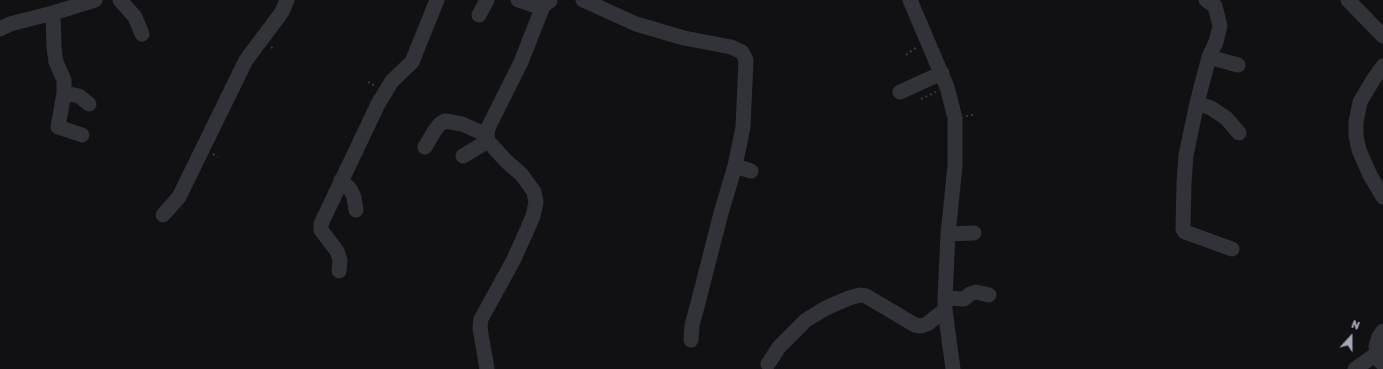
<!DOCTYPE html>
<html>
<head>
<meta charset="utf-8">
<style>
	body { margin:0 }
	#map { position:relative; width:1383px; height:369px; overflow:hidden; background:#111113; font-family:Rubik,sans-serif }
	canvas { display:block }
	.north { position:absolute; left:1331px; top:317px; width:40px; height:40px; -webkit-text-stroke:3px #0c0c0e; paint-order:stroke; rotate:21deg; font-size:11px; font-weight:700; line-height:16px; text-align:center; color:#a1a7b5 }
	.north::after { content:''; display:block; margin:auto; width:14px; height:18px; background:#a1a7b5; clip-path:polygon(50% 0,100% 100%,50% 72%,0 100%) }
</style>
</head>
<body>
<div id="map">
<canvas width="1383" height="369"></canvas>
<div class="north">N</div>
</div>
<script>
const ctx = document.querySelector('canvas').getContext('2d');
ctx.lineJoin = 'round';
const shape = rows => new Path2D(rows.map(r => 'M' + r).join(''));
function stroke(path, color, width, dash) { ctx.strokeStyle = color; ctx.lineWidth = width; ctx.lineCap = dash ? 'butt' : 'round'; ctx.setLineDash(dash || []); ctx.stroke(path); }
const path = shape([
	[271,47,275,50],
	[906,55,917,47],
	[368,82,375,86],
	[921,99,936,92],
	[966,116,976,114],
	[213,154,218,157]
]);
const minor = shape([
	[120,0,135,17,142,34],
	[518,0,536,6,543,6,550,1],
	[583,0,636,24,684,38,731,47,742,52,746,60,743,127,735,166,721,213,697,307,692,325,691,340],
	[910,0,947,87,955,118,955,166,948,234,945,298,945,310,953,369],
	[1206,0,1215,6,1220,26,1216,42,1209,57,1197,103,1186,155,1184,183,1183,229,1185,232,1232,249],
	[1348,0,1383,36],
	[53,13,54,48,56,62,64,80,64,93,58,127,82,135],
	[479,15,487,0],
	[0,29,10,24,53,13,95,0],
	[1209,57,1238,65],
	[1383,66,1373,80,1360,102,1356,122,1356,136,1359,150,1370,175,1383,197],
	[900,92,942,73],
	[64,93,79,96,89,104],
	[1197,103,1211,108,1226,118,1239,133],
	[425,147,435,130,440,124,445,121,462,124,487,135],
	[463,156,488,141],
	[735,166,751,171],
	[341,180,350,189,354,197,356,210],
	[163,215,179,197,246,60,282,12,287,0],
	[948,234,974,233],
	[339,271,340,260,337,251,321,230,321,224,378,104,392,81,412,62,437,0],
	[945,298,964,299,970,294,976,292,989,295],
	[1383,331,1379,337,1376,346,1378,359,1383,364],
	[768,364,779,347,806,320,826,308,849,298,860,295,866,296,915,325,921,326,927,324,945,310],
	[487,369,480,328,481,319,513,261,528,228,533,216,536,202,534,192,527,182,521,174,506,161,488,141,487,135,488,128,521,62,543,6],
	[1355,369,1376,354]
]);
stroke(path, '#383a3f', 2, [2, 3]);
stroke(minor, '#323338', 15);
</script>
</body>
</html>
